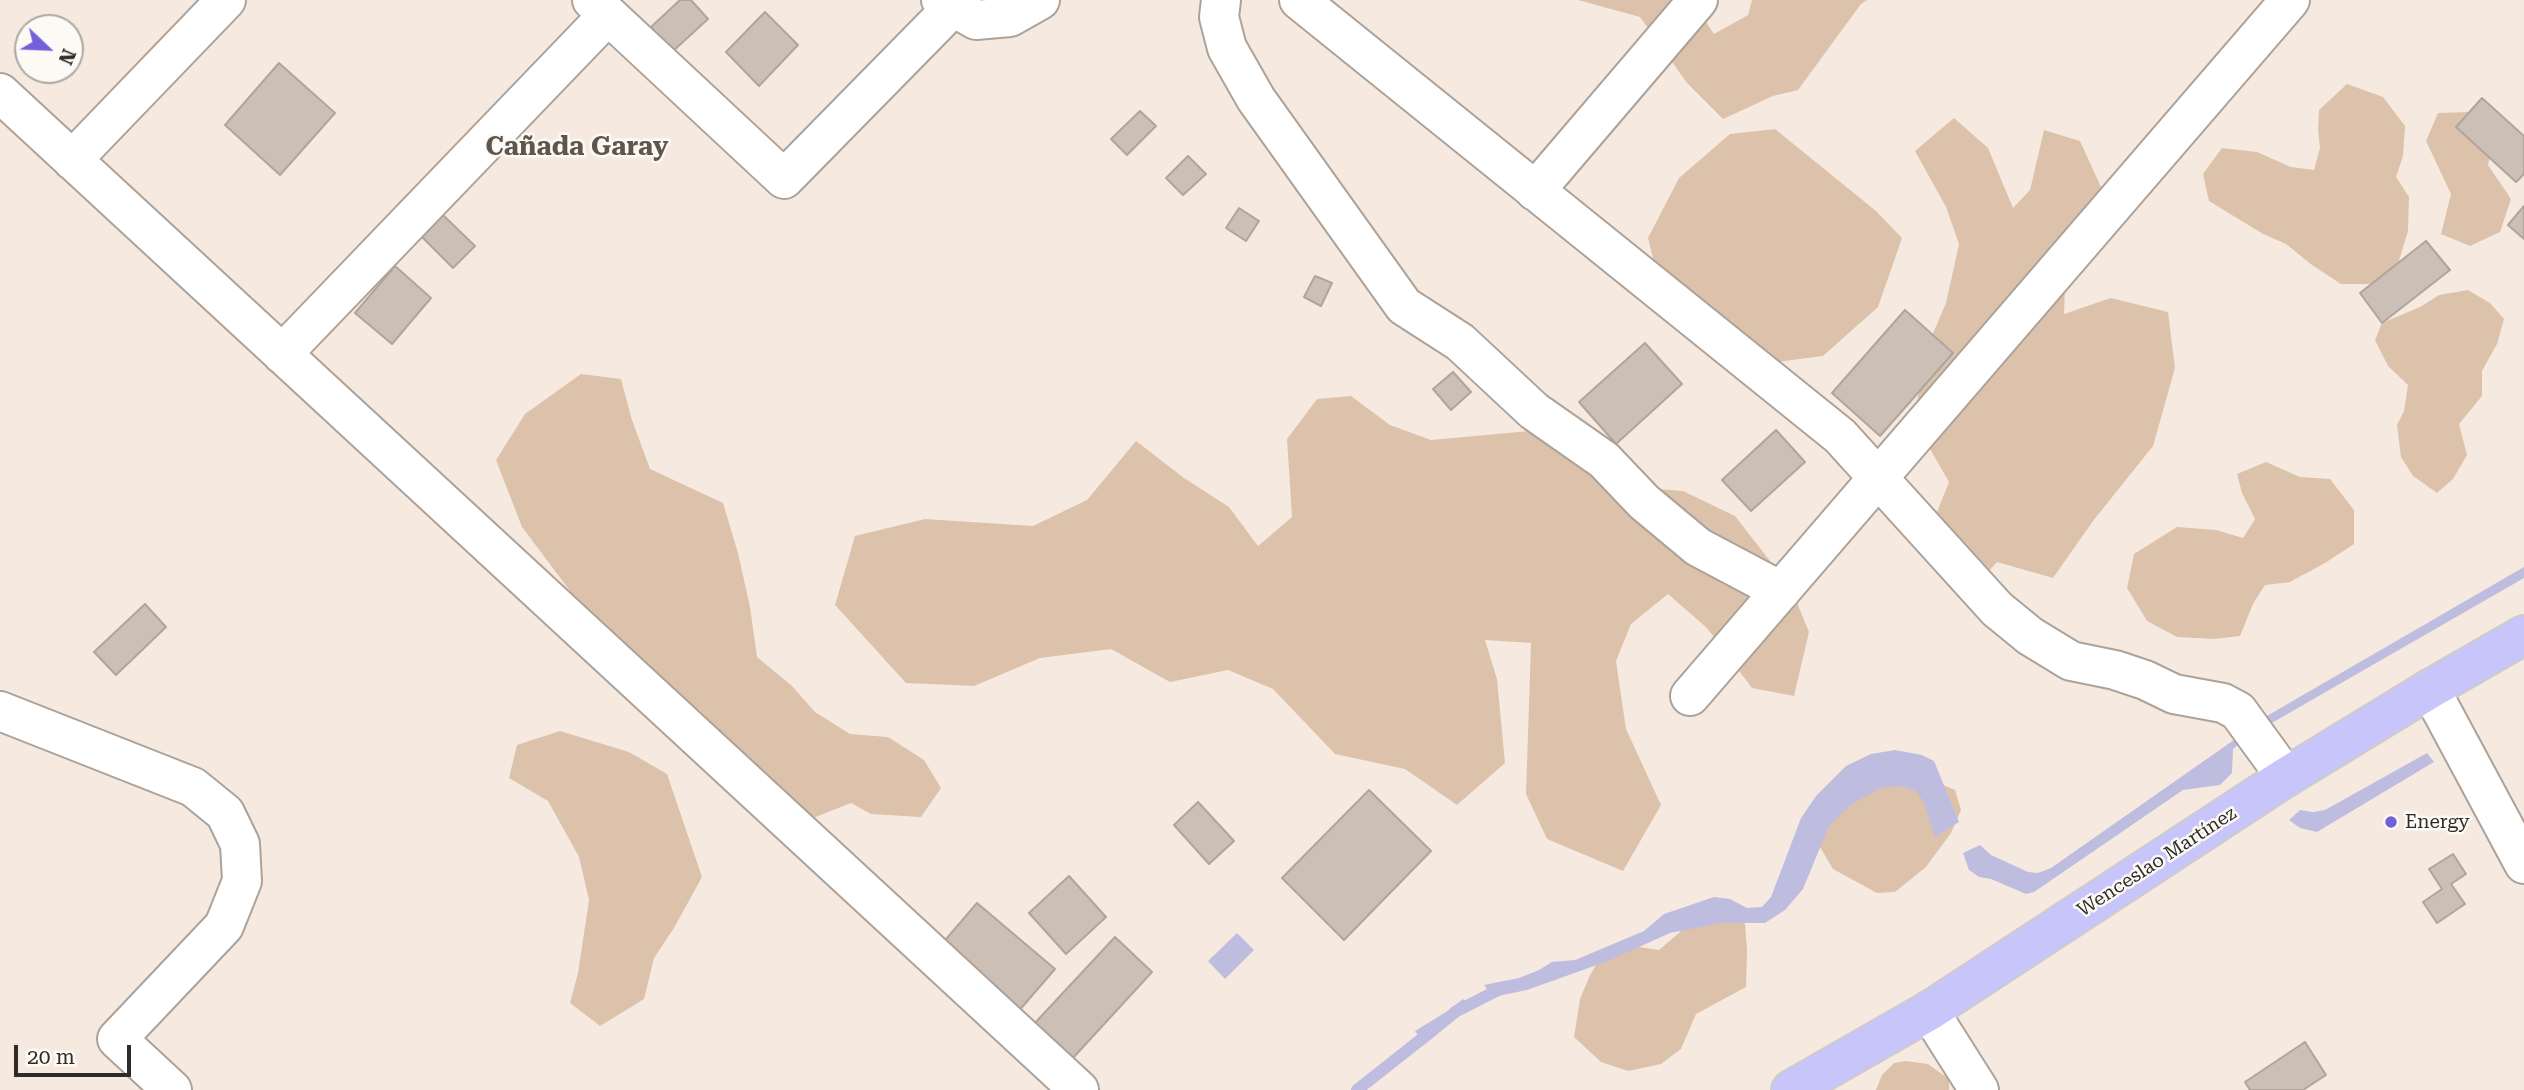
<!DOCTYPE html>
<html>
<head>
<meta charset="utf-8">
<style>
	body { margin:0 }
	#map { position:relative; width:2524px; height:1090px; overflow:hidden; background:#f6eae0; font-family:"Roboto Serif",serif }
	canvas { display:block }
	.north { position:absolute; left:14px; top:14px; width:70px; height:70px; box-sizing:border-box; background:#fdf9f5; border:2px solid #aba7a3; border-radius:50%; rotate:113deg; font-size:19px; font-weight:700; line-height:28px; text-align:center; color:#2f2b27 }
	.north::after { content:''; display:block; margin:auto; width:24px; height:32px; background:#7361dc; clip-path:polygon(50% 0,100% 100%,50% 72%,0 100%) }
	.scale { position:absolute; left:14px; top:1045px; width:117px; height:32px; box-sizing:border-box; border:4px solid #2f2b27; border-top:0; padding-left:9px; font-size:21px; line-height:24px; white-space:nowrap; color:#2f2b27; -webkit-text-stroke:5px #fdf9f5; paint-order:stroke }
</style>
</head>
<body>
<div id="map">
<canvas width="2524" height="1090"></canvas>
<div class="north">N</div>
<div class="scale">20 m</div>
</div>
<script>
const ctx = document.querySelector('canvas').getContext('2d');
ctx.lineJoin = 'round';
function fillPath(path, color) { ctx.fillStyle = color; ctx.fill(path, 'evenodd'); }
const shape = rows => new Path2D(rows.map(r => 'M' + r).join(''));
function stroke(path, color, width, dash) { ctx.strokeStyle = color; ctx.lineWidth = width; ctx.lineCap = dash ? 'butt' : 'round'; ctx.setLineDash(dash || []); ctx.stroke(path); }
function label(font, color, halo, rows, align = 'center') {
  ctx.font = font + ' "Roboto Serif",serif'; ctx.lineWidth = 5; ctx.setLineDash([]); ctx.textBaseline = 'middle'; ctx.strokeStyle = halo; ctx.fillStyle = color; for (const [text, x, y, turn = 0] of rows) {
    ctx.save(); ctx.translate(x, y); ctx.rotate((+turn || 0) * Math.PI / 180); ctx.textAlign = isNaN(turn) ? turn : align; if (halo) ctx.strokeText(text, 0, 0); ctx.fillText(text, 0, 0); ctx.restore();
  }
}
const green = shape([
	[1578,0,1691,0,1714,34,1748,15,1752,0,1867,0,1861,4,1798,90,1773,96,1723,119,1687,83,1640,17],
	[2347,84,2383,97,2405,126,2403,156,2396,177,2409,197,2408,231,2398,264,2372,284,2341,284,2312,265,2286,244,2263,234,2209,201,2203,174,2222,148,2257,152,2291,167,2314,170,2320,148,2318,130,2319,110],
	[2469,112,2492,146,2488,165,2511,199,2500,232,2470,246,2441,234,2451,194,2426,141,2438,113],
	[1954,118,1988,148,2013,208,2030,190,2044,130,2080,141,2101,187,2066,260,2064,314,2111,298,2168,312,2175,368,2153,446,2093,521,2053,578,1997,562,1969,593,1936,552,1937,512,1949,482,1914,421,1925,352,1946,303,1959,244,1946,207,1915,151],
	[1775,129,1876,211,1902,238,1878,307,1823,356,1753,365,1663,298,1648,238,1679,178,1730,134],
	[2468,290,2490,303,2504,319,2497,344,2482,371,2482,396,2459,424,2467,455,2453,479,2437,493,2413,476,2401,457,2397,425,2404,411,2408,385,2388,366,2375,340,2382,323,2420,307,2439,295],
	[581,374,621,379,632,420,650,469,723,503,738,553,750,607,757,657,792,686,815,712,850,734,888,737,924,760,941,788,921,817,871,814,851,803,803,822,700,711,627,667,522,527,496,460,525,414],
	[1351,396,1390,425,1431,440,1540,430,1572,463,1634,487,1683,491,1735,516,1791,588,1809,632,1794,696,1752,688,1707,628,1668,594,1631,624,1616,661,1626,729,1661,805,1623,871,1547,839,1526,794,1531,643,1485,640,1497,679,1505,763,1457,805,1405,769,1335,754,1273,689,1228,670,1170,682,1111,649,1040,658,974,686,906,683,835,605,855,536,925,519,1033,526,1087,500,1136,441,1184,478,1229,507,1258,546,1292,517,1287,439,1317,399],
	[2266,462,2300,477,2330,479,2354,510,2354,544,2325,563,2290,582,2265,585,2253,604,2240,636,2214,639,2177,637,2147,621,2127,588,2134,554,2177,527,2216,530,2243,538,2255,519,2242,493,2237,474],
	[560,731,629,752,667,774,702,877,674,928,654,958,644,999,600,1026,570,1003,578,973,589,900,579,857,548,801,509,778,517,745],
	[1903,768,1955,790,1961,810,1951,833,1926,867,1895,892,1877,893,1833,869,1817,842,1824,810],
	[1690,908,1738,915,1745,924,1747,950,1746,987,1696,1014,1681,1049,1661,1064,1628,1071,1601,1062,1574,1037,1580,999,1590,975,1603,954,1620,944,1659,950,1680,932],
	[1906,1061,1928,1064,1949,1079,1949,1090,1876,1090,1882,1075,1894,1063]
]);
const water = shape([
	[2524,567,2524,578,2270,724,2265,717],
	[2241,735,2244,740,2233,749,2232,773,2220,785,2183,790,2034,892,2026,894,1991,879,1979,877,1969,870,1963,853,1980,845,1991,855,2028,872,2038,873,2051,868],
	[1895,750,1922,755,1934,761,1959,822,1935,837,1924,802,1916,791,1901,786,1880,788,1851,805,1829,826,1803,889,1785,910,1765,923,1721,923,1670,933,1608,961,1527,990,1493,997,1484,985,1519,978,1539,970,1552,962,1575,960,1644,931,1664,914,1714,897,1730,899,1747,908,1762,907,1771,897,1801,818,1816,796,1846,766,1871,754],
	[2427,753,2434,762,2317,832,2300,828,2289,820,2300,810,2313,812,2325,810],
	[1237,933,1254,950,1225,979,1208,961],
	[1463,999,1474,1008,1461,1015,1425,1044,1415,1031,1446,1012]
]);
const stream = shape([
	[1455,1012,1504,987],
	[1357,1090,1433,1030]
]);
const building = shape([
	[680,0,691,0,708,19,672,52,651,27,680,0],
	[765,12,798,45,759,86,726,52,765,12],
	[279,63,335,113,280,175,225,125,279,63],
	[2482,98,2524,136,2524,174,2516,182,2456,127,2482,98],
	[1140,111,1156,126,1127,155,1111,139,1140,111],
	[1188,156,1206,174,1183,195,1166,178,1188,156],
	[2524,206,2524,239,2508,225,2524,206],
	[1239,208,1259,221,1246,241,1226,228,1239,208],
	[443,215,475,246,453,268,422,237,443,215],
	[2426,241,2450,270,2382,323,2360,293,2426,241],
	[395,266,431,298,392,344,355,313,395,266],
	[1315,276,1332,283,1321,306,1304,297,1315,276],
	[1905,310,1953,353,1880,436,1832,393,1905,310],
	[1645,343,1682,384,1616,444,1579,402,1645,343],
	[1453,372,1471,392,1451,410,1433,389,1453,372],
	[1776,430,1805,462,1751,511,1722,480,1776,430],
	[145,604,166,627,116,675,94,652,145,604],
	[1369,790,1431,851,1344,940,1282,878,1369,790],
	[1198,802,1234,841,1209,864,1174,825,1198,802],
	[2453,854,2466,874,2451,884,2465,904,2437,923,2423,902,2442,889,2429,869,2453,854],
	[1069,876,1106,917,1066,954,1029,913,1069,876],
	[977,903,1055,969,1017,1013,941,945,977,903],
	[1115,937,1152,972,1072,1059,1034,1024,1115,937],
	[2305,1042,2326,1075,2303,1090,2250,1090,2245,1082,2305,1042]
]);
const minor = shape([
	[592,0,784,179,952,8],
	[941,0,976,20,1010,17,1040,0],
	[1221,0,1219,17,1227,48,1256,99,1404,306,1460,342,1534,411,1604,460,1644,502,1698,547,1781,591],
	[1299,0,1840,436,1997,609,2030,636,2071,661,2115,670,2145,680,2174,694,2223,703,2238,711,2286,777],
	[0,93,1079,1090],
	[72,160,226,0],
	[1535,191,1698,0],
	[282,354,608,15],
	[2430,689,2524,864],
	[1690,696,2290,0],
	[0,711,193,787,225,813,240,844,242,881,224,926,117,1039,172,1090],
	[1929,1011,1979,1090]
]);
const major = shape([
	[1791,1090,1929,1011,2286,777,2430,689,2524,635]
]);
const markers = [
	[2391,822,7,"#7361dc"]
];
const poiNames = [
	["Energy",2405,822]
];
const streetNames = [
	["Wenceslao Martínez",2157,862,-33]
];
const districtNames = [
	["Cañada Garay",577,147]
];
fillPath(green, '#ddc2ab');
fillPath(water, '#bebde0');
stroke(stream, '#bebde0', 12);
fillPath(building, '#cbbfb6');
stroke(building, '#b0a59c', 2);
stroke(minor, '#ada299', 42);
stroke(major, '#cdcccb', 42);
stroke(minor, '#fff', 38);
stroke(major, '#c8c5fb', 38);
for (const [x, y, r, color] of markers) { const dot = new Path2D(); dot.arc(x, y, r, 0, 2 * Math.PI); ctx.fillStyle = color; ctx.fill(dot); stroke(dot, '#fdf9f5', 2.5); }
label('19px', '#2f2b27', '#fdf9f5', poiNames, 'left');
label('19px', '#2f2b27', '#fdf9f5', streetNames);
label('bold 26px', '#5e554d', '#fdf9f5', districtNames);
</script>
</body>
</html>
